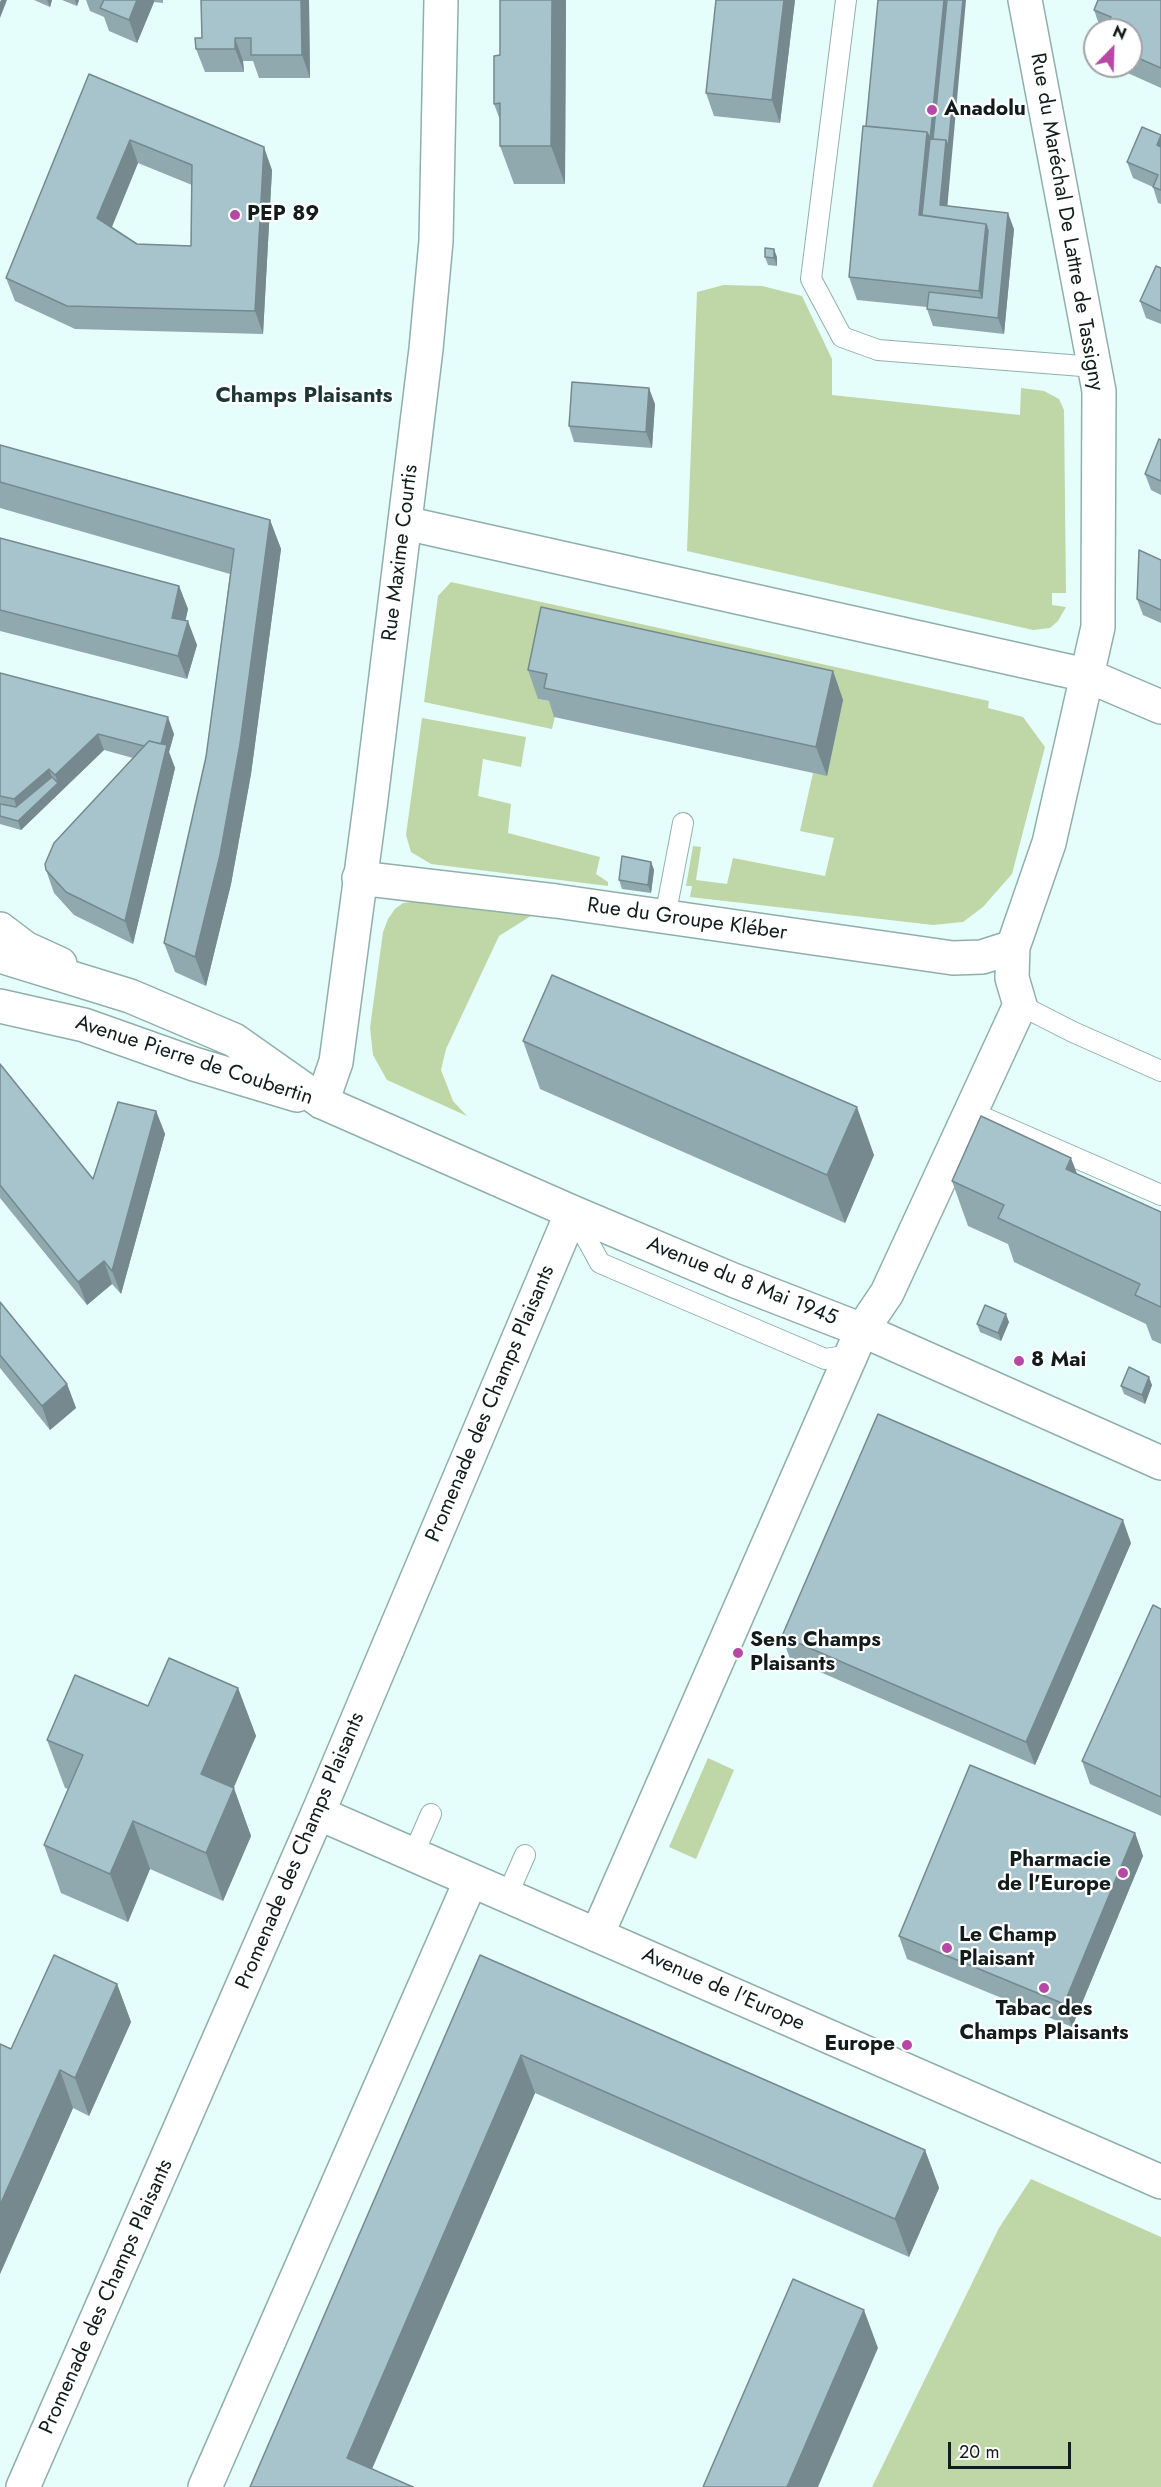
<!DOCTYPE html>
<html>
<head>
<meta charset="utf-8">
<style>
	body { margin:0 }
	#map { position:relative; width:1161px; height:2487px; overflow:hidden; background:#e5fefb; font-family:Jost,sans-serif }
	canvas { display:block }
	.north { position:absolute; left:1083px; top:18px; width:60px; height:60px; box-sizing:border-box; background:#fff; border:2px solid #a0a4a4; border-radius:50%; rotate:23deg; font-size:16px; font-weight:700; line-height:24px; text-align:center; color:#111c1b }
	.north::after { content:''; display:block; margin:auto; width:21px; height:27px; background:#b848a5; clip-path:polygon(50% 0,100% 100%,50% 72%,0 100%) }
	.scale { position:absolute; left:948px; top:2442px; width:123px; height:27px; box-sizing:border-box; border:3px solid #111c1b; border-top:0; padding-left:8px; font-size:18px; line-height:21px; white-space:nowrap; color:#111c1b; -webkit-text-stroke:4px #fff; paint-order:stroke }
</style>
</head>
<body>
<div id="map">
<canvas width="1161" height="2487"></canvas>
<div class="north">N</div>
<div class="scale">20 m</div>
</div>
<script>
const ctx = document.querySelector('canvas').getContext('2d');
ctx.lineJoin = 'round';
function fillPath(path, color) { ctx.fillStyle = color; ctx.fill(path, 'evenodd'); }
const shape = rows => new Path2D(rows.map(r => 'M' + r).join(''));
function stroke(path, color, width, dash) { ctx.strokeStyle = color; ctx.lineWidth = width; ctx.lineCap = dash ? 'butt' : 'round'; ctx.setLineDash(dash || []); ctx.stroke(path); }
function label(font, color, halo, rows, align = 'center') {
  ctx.font = font + ' Jost,sans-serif'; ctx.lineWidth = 4.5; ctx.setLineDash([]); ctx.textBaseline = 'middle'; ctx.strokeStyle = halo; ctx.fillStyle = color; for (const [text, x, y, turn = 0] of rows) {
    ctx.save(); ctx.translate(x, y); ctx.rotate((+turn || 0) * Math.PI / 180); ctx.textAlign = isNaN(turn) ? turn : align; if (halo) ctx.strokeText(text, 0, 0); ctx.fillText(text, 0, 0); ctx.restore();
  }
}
const green = shape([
	[724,285,762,286,802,296,832,359,832,395,1020,415,1021,388,1044,391,1059,399,1064,410,1066,593,1052,593,1052,605,1066,607,1058,621,1050,628,1033,630,687,551,697,292],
	[451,582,989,701,988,708,1023,717,1045,747,1012,874,983,907,963,922,933,925,690,897,692,886,686,886,693,846,701,847,696,880,727,884,733,858,825,876,834,838,800,831,813,773,827,775,843,700,538,699,558,703,552,729,424,702,438,596],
	[422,718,526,737,521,767,483,759,478,796,511,804,508,833,600,857,596,874,608,882,608,886,431,864,411,852,406,835],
	[422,900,534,914,499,936,446,1049,441,1070,453,1101,467,1116,387,1080,373,1055,370,1028,383,932,388,919,395,909,403,903],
	[708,1758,734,1770,696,1859,669,1847],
	[1031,2179,1161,2237,1161,2487,872,2487,999,2228]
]);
const lane = shape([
	[846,0,811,279,842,337,878,350,1095,367],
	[665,917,683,823],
	[1020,1005,1073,1032,1161,1071],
	[971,1112,1161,1195],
	[572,1212,600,1263,825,1359,851,1355],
	[413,1855,431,1814],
	[507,1896,525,1855]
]);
const street = shape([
	[405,523,1086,675,1161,707],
	[359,878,556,901,953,958,982,957,1013,947],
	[0,929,25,948,60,964],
	[322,1102,572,1212,733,1280,862,1330,1161,1463],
	[318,1813,572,1212],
	[597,1935,862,1330,887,1293,1020,1005,1012,978,1013,947,1049,843,1098,627,1098,598,1099,391,1025,0]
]);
const secondary = shape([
	[0,956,130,996,234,1040,322,1102],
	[0,1006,84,1025,194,1064,297,1095],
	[322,1102,336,1062,370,807,426,349,436,241,441,0],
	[23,2487,318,1813,1161,2182],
	[205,2487,471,1880]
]);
const wall = shape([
	[34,0,52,0,50,7],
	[62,0,79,0,77,6],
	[86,0,163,0,163,3,154,2,137,43,109,31,104,17,90,11],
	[201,0,309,0,310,78,259,78,253,61,243,61,244,72,205,72,196,49,202,38],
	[500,0,566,0,565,184,514,184,500,146,500,120,494,104,500,55],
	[716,0,795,0,780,123,714,116,706,93],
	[1161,0,1161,88,1112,66,1131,66,1131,30,1101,30,1094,10],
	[89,74,272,170,263,334,75,329,15,301,6,278],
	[138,163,192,185,191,246,137,244,112,227],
	[1161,135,1161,204,1158,203,1153,187,1133,178,1127,162],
	[951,156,947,206,1014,229,1004,334,933,326,927,309,927,307,857,300,849,277],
	[765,257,777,257,777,266,768,265],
	[1161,268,1161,324,1146,318,1140,301],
	[655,404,652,448,574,442,569,426],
	[1161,440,1161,495,1151,490,1145,474],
	[0,445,270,520,281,549,251,774,231,884,206,986,175,972,164,943,206,757,230,574,0,508],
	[0,538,179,586,188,609,185,621,197,645,187,679,0,631],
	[1161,560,1161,623,1143,615,1137,599],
	[528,670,833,671,843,700,827,776,554,717,549,701,538,699],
	[0,673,174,734,169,752,175,768,133,944,74,915,54,893,46,870,133,758,104,750,21,830,0,824],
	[651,862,654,870,651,893,622,889,619,880],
	[523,1041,874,1155,845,1223,540,1089],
	[0,1064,93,1179,156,1111,165,1134,121,1294,112,1284,87,1305,0,1198],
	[1077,1174,1161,1212,1161,1344,1152,1340,1146,1324,1014,1262,1008,1244,968,1226,952,1181],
	[0,1302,67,1384,76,1408,50,1430,0,1368],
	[1009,1322,1001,1341,980,1332,977,1324],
	[1152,1385,1145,1404,1124,1394,1121,1386],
	[1131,1543,1035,1765,790,1659,782,1636],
	[1161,1609,1161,1816,1090,1784,1082,1761],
	[238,1688,256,1736,233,1787,251,1836,223,1901,150,1869,128,1922,61,1893,44,1845,68,1789,65,1788,47,1740,148,1706],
	[1135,1833,1143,1856,1072,2027,907,1959,899,1936],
	[480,1955,925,2150,939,2188,909,2257,535,2093,372,2469,250,2487],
	[117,1984,131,2022,89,2116,73,2108,0,2274,0,2044,11,2049]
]);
const shadedWall = shape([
	[1,0,7,0,0,18,0,2],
	[47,0,52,0,50,7],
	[75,0,79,0,77,6],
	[137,0,154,0,154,2,137,43,129,20],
	[301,0,309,0,310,78,302,55],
	[552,0,566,0,565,184,551,146],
	[784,0,795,0,780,123,772,100],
	[944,0,951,0,929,223,919,215,927,132],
	[963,0,966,0,946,221,940,205,946,140],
	[235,38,243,61,244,72,235,49],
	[1161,136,1161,156,1157,145],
	[130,140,138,163,106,241,97,218],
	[264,147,272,170,263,334,255,311],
	[1008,213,1014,229,1004,334,998,318],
	[986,224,994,247,988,314,979,291],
	[774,249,777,257,777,266,774,258],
	[649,388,655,404,652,448,646,432],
	[270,520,281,549,251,774,231,884,206,986,195,957],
	[179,586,188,609,181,641,172,618],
	[188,621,197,645,187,679,178,656],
	[833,671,843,700,827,776,816,747],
	[168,717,174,734,169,752,175,768,133,944,125,921,160,750],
	[98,734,104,750,21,830,18,821,58,783,55,775],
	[49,769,55,785,19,815,14,799],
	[651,862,654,870,651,893,648,885],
	[857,1107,874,1155,845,1223,827,1175],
	[156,1111,165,1134,121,1294,112,1271],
	[1071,1158,1088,1202,1066,1169],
	[104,1261,112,1284,87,1305,78,1282],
	[1006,1314,1009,1322,1001,1341,998,1333],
	[1149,1377,1152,1385,1145,1404,1142,1395],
	[67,1384,76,1408,50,1430,42,1406],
	[1123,1520,1131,1543,1035,1765,1026,1742],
	[238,1688,256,1736,219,1822,201,1774],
	[234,1788,251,1836,223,1901,206,1853],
	[133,1821,150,1869,128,1922,110,1874],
	[1135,1833,1143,1856,1072,2027,1064,2004],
	[117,1984,131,2022,89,2116,75,2078],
	[521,2055,535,2093,364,2487,347,2458],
	[60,2070,73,2108,0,2274,0,2205],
	[925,2150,939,2188,909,2257,895,2219],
	[864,2310,878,2348,818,2487,787,2487]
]);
const building = shape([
	[104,0,137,0,129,20,100,8,104,0],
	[201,0,301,0,302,55,251,55,251,38,235,38,235,49,196,49,195,38,202,38,201,0],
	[500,0,552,0,551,146,500,146,500,103,494,104,494,56,500,55,500,0],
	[716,0,784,0,772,100,706,93,716,0],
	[878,0,944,0,930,139,927,132,866,126,878,0],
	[947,0,963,0,948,148,946,140,933,139,947,0],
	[1098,0,1161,0,1161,68,1131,55,1131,30,1106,30,1111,17,1094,10,1098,0],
	[89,74,264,147,255,311,67,306,6,278,89,74],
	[130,140,192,165,191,246,137,244,97,218,130,140],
	[863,126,927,132,919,215,986,224,979,291,849,277,863,126],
	[1142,127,1161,135,1157,145,1161,147,1161,190,1153,187,1158,175,1127,162,1142,127],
	[930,139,946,140,940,205,1008,213,998,318,927,309,929,292,982,298,988,231,986,224,922,215,930,139],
	[765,248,774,249,774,258,765,257,765,248],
	[1156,266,1161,268,1161,311,1140,301,1156,266],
	[572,382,649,388,646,432,569,426,572,382],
	[1159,439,1161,440,1161,481,1145,474,1159,439],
	[0,445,270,520,240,744,220,855,195,957,164,943,206,757,234,549,0,482,0,445],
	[0,538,179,586,172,618,188,621,178,656,0,610,0,538],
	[1139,550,1161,560,1161,610,1137,599,1139,550],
	[541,607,833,671,816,747,544,688,547,674,528,670,541,607],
	[0,673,168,717,161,744,149,741,144,746,98,734,55,775,49,769,14,799,0,796,0,673],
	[149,741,167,745,125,921,66,892,46,870,45,864,54,843,149,741],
	[52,777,58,783,18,821,0,816,0,804,16,807,52,777],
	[622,856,651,862,648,885,619,880,622,856],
	[552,975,857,1107,827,1175,523,1041,552,975],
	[0,1064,93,1179,118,1102,156,1111,112,1271,104,1261,78,1282,0,1185,0,1064],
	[981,1116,1071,1158,1066,1169,1161,1212,1161,1307,1135,1295,1140,1284,998,1218,1004,1205,952,1181,981,1116],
	[0,1302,67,1384,42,1406,0,1355,0,1302],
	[985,1305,1006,1314,998,1333,977,1324,985,1305],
	[1129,1367,1149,1377,1142,1395,1121,1386,1129,1367],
	[878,1414,1123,1520,1026,1742,782,1636,878,1414],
	[1153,1605,1161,1609,1161,1797,1082,1761,1153,1605],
	[169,1658,238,1688,201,1774,234,1788,206,1853,133,1821,110,1874,44,1845,83,1755,47,1740,75,1675,148,1706,169,1658],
	[970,1765,1135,1833,1064,2004,899,1936,970,1765],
	[54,1955,117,1984,75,2078,60,2070,0,2205,0,2044,11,2049,54,1955],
	[480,1955,925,2150,895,2219,521,2055,347,2458,413,2487,250,2487,480,1955],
	[793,2279,864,2310,787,2487,703,2487,793,2279]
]);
const markers = [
	[932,110,6,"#b848a5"],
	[235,215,6,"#b848a5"],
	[1019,1361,6,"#b848a5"],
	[738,1653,6,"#b848a5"],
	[1123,1873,6,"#b848a5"],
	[947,1948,6,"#b848a5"],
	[1044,1988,6,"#b848a5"],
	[907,2045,6,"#b848a5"]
];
const poiNames = [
	["Anadolu",944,110],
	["PEP 89",247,215],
	["8 Mai",1031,1361],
	["Sens Champs",750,1641],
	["Plaisants",750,1665],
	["Pharmacie",1111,1861,"right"],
	["de l'Europe",1111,1885,"right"],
	["Le Champ",959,1936],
	["Plaisant",959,1960],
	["Tabac des",1044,2010,"center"],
	["Champs Plaisants",1044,2034,"center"],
	["Europe",895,2045,"right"]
];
const streetNames = [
	["Rue du Maréchal De Lattre de Tassigny",1066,222,80],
	["Rue Maxime Courtis",401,553,-83],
	["Rue du Groupe Kléber",687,920,8],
	["Avenue Pierre de Coubertin",194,1061,18],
	["Avenue du 8 Mai 1945",742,1282,22],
	["Promenade des Champs Plaisants",491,1404,-67],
	["Promenade des Champs Plaisants",301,1851,-67],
	["Avenue de l'Europe",723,1990,24],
	["Promenade des Champs Plaisants",107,2297,-66]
];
const neighbourhoodNames = [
	["Champs Plaisants",304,397]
];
fillPath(green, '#bfd7a6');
stroke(lane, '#90afab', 22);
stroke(street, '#90afab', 36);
stroke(secondary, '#90afab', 36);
stroke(lane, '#fff', 20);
stroke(street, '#fff', 33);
stroke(secondary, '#fff', 33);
fillPath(wall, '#90a9af');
fillPath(shadedWall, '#75898f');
fillPath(building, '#a7c4cc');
stroke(building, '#75898f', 1.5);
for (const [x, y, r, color] of markers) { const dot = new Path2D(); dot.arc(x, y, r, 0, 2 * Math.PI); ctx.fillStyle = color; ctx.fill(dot); stroke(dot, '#fff', 2); }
label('bold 21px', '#111c1b', '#fff', poiNames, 'left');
label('21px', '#111c1b', '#fff', streetNames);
label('bold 22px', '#1b3634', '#fff', neighbourhoodNames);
</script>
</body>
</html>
